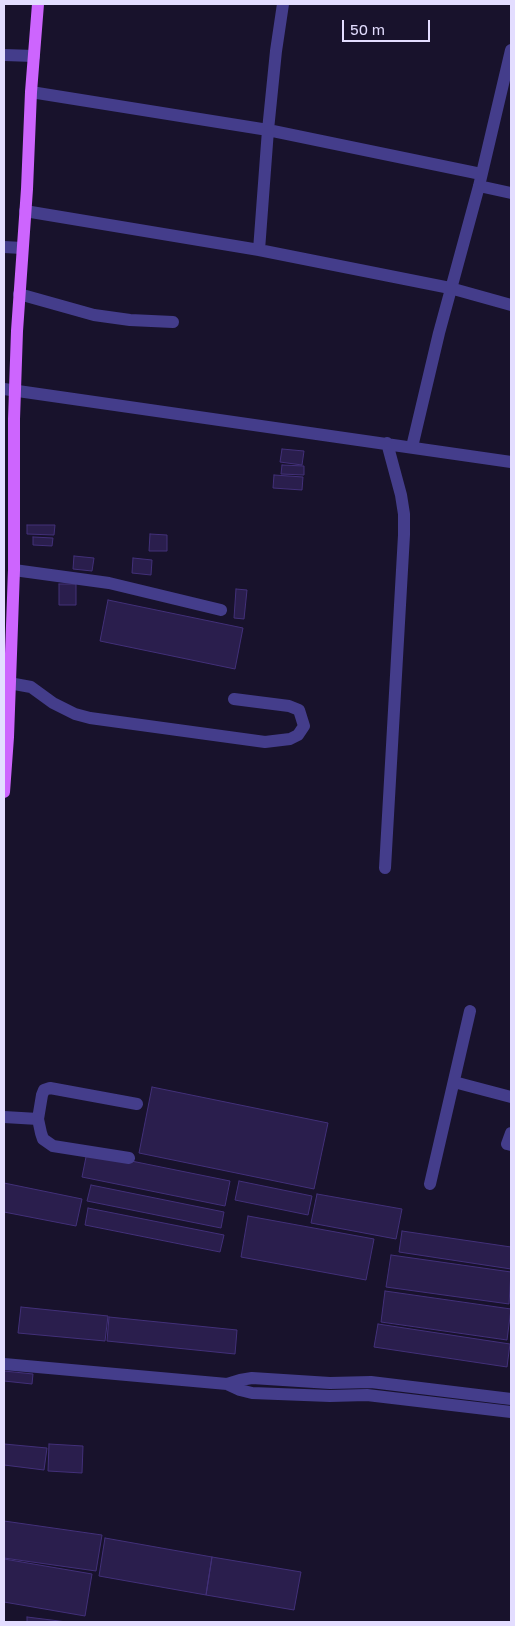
<!DOCTYPE html>
<html>
<head>
<meta charset="utf-8">
<style>
	body { margin:0 }
	#map { position:relative; width:515px; height:1626px; overflow:hidden; background:#18122c; font-family:"Golos Text",sans-serif }
	canvas { display:block }
	.frame { position:absolute; inset:0; border:5px solid #e3ddff; pointer-events:none }
	.scale { position:absolute; left:342px; top:20px; width:88px; height:22px; box-sizing:border-box; border:2px solid #e3ddff; border-top:0; padding-left:6px; font-size:15px; line-height:18px; white-space:nowrap; color:#e3ddff; -webkit-text-stroke:4px #18122c; paint-order:stroke }
</style>
</head>
<body>
<div id="map">
<canvas width="515" height="1626"></canvas>
<div class="frame"></div>
<div class="scale">50 m</div>
</div>
<script>
const ctx = document.querySelector('canvas').getContext('2d');
ctx.lineJoin = 'round';
function fillPath(path, color) { ctx.fillStyle = color; ctx.fill(path, 'evenodd'); }
const shape = rows => new Path2D(rows.map(r => 'M' + r).join(''));
function stroke(path, color, width, dash) { ctx.strokeStyle = color; ctx.lineWidth = width; ctx.lineCap = dash ? 'butt' : 'round'; ctx.setLineDash(dash || []); ctx.stroke(path); }
const building = shape([
	[282,449,304,451,302,465,280,462,282,449],
	[282,465,304,466,304,475,281,474,282,465],
	[274,475,303,477,302,490,273,488,274,475],
	[27,525,55,525,54,535,27,534,27,525],
	[150,534,167,535,167,551,149,551,150,534],
	[33,537,53,538,52,546,33,545,33,537],
	[74,556,94,558,92,571,73,569,74,556],
	[133,558,152,560,151,575,132,573,133,558],
	[59,584,76,584,76,605,59,605,59,584],
	[236,589,247,590,244,619,234,618,236,589],
	[108,600,243,628,235,669,100,641,108,600],
	[152,1087,328,1123,314,1189,139,1153,152,1087],
	[87,1152,230,1181,225,1206,82,1177,87,1152],
	[239,1181,312,1196,308,1215,235,1200,239,1181],
	[4,1183,82,1199,76,1226,4,1212,4,1183],
	[91,1185,224,1212,221,1228,87,1201,91,1185],
	[317,1194,402,1209,396,1239,311,1223,317,1194],
	[88,1208,224,1235,220,1252,85,1225,88,1208],
	[248,1216,374,1239,366,1280,241,1257,248,1216],
	[402,1231,511,1247,511,1269,399,1252,402,1231],
	[391,1255,511,1272,509,1304,386,1287,391,1255],
	[385,1291,511,1309,507,1340,381,1322,385,1291],
	[21,1307,108,1316,105,1341,18,1333,21,1307],
	[109,1317,237,1330,235,1354,107,1341,109,1317],
	[378,1324,510,1344,507,1367,374,1347,378,1324],
	[4,1371,33,1374,32,1384,4,1381,4,1371],
	[4,1444,47,1448,44,1470,4,1465,4,1444],
	[49,1444,83,1446,82,1473,48,1471,49,1444],
	[4,1521,102,1535,96,1571,4,1558,4,1521],
	[105,1538,212,1557,206,1595,99,1576,105,1538],
	[212,1557,301,1572,294,1610,206,1595,212,1557],
	[4,1559,92,1574,85,1616,4,1602,4,1559],
	[27,1617,67,1622,27,1622,27,1617]
]);
const minor = shape([
	[4,55,34,56],
	[31,92,268,130,481,174],
	[479,186,511,193],
	[25,211,259,250,450,288,511,305],
	[4,247,22,248],
	[259,250,268,130,276,51,283,4],
	[19,294,94,315,130,320,173,322],
	[4,389,511,462],
	[412,447,439,333,479,186,511,50],
	[14,570,109,583,221,610],
	[9,683,31,687,53,703,75,714,90,718,265,742,290,739,298,735,304,726,299,710,289,706,234,699],
	[385,868,404,535,404,514,401,495,387,443],
	[454,1082,511,1097],
	[4,1117,38,1119,41,1133,43,1139,53,1146,129,1158],
	[38,1119,42,1095,44,1090,50,1088,137,1104],
	[511,1133,507,1144,511,1145],
	[430,1184,470,1011],
	[4,1364,227,1384,240,1390,252,1393,330,1396,367,1395,511,1412],
	[227,1384,240,1380,252,1378,330,1383,371,1382,511,1399]
]);
const major = shape([
	[4,792,8,737,14,570,14,419,17,331,27,189,31,92,38,4]
]);
fillPath(building, '#2a1e4d');
stroke(building, '#423079', 1);
stroke(minor, '#443d8b', 12);
stroke(major, '#cd65fe', 12);
</script>
</body>
</html>
